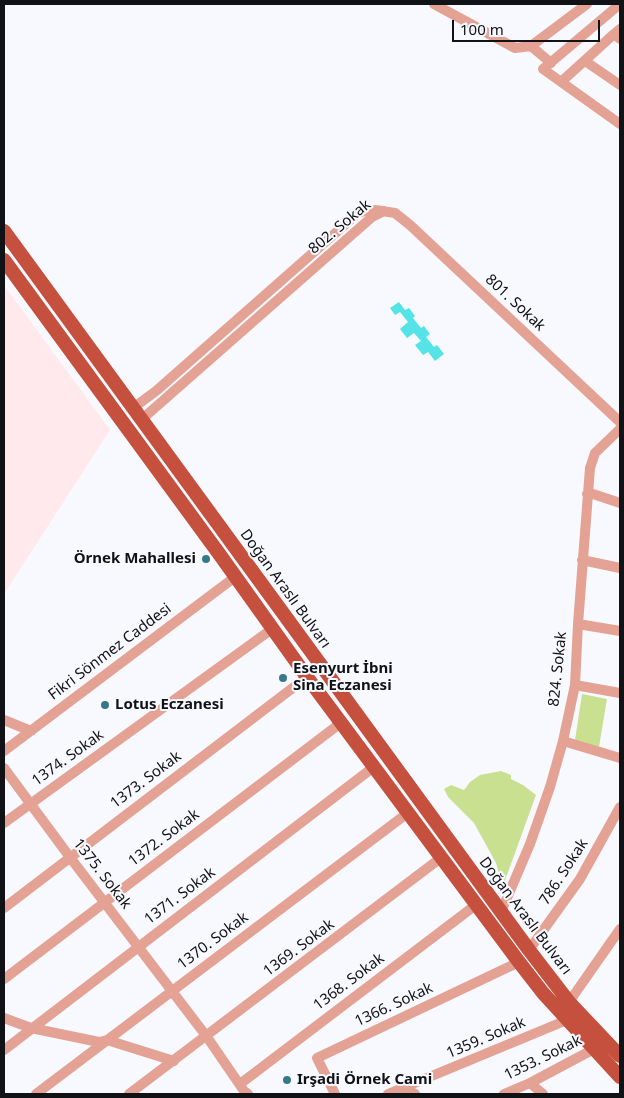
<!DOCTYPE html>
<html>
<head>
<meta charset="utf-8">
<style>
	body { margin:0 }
	#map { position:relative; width:624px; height:1098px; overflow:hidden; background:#f8f9ff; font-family:"Noto Sans",sans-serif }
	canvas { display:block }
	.frame { position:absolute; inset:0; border:5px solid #111215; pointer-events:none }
	.scale { position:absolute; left:452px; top:20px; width:148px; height:22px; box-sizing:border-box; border:2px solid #111215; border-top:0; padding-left:6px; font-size:15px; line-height:18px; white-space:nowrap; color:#111215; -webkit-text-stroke:4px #f8f9ff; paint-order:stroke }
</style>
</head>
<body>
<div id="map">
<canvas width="624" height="1098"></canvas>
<div class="frame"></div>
<div class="scale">100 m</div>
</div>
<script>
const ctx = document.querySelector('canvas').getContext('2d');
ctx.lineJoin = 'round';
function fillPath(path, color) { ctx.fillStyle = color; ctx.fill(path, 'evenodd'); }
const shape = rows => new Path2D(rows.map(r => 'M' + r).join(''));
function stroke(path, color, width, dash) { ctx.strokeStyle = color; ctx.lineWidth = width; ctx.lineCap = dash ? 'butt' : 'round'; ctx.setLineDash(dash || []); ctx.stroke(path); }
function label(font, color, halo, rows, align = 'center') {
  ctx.font = font + ' "Noto Sans",sans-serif'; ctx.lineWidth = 4; ctx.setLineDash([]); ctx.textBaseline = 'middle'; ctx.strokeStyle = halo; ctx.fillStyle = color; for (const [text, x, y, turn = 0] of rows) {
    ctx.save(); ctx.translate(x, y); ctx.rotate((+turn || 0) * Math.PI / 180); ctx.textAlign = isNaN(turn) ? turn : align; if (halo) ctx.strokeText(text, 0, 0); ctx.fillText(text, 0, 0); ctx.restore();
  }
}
const industrial = shape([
	[4,285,110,430,4,594]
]);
const green = shape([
	[582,694,607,699,599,747,575,740],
	[501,771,511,775,511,779,523,785,536,795,503,886,497,880,499,874,496,863,474,823,448,797,444,789,451,785,464,790,470,782,480,775]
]);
const water = shape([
	[399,302,405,310,409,308,415,316,413,318,421,328,424,326,430,334,426,337,434,347,437,345,444,354,435,361,428,352,423,355,415,345,421,341,414,333,407,338,400,329,408,322,400,312,395,315,390,308]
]);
const minor = shape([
	[434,4,515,48,531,46,551,63],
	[620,4,543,69,620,124],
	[620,29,614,34,620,39],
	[531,46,587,4],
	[585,61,620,85],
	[561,82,614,34],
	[133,408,156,391,357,214,364,211,375,210,395,213,410,225,620,422],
	[141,420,372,217,384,211],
	[587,494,593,494,620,503],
	[582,560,620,568],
	[578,624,620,631],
	[575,685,620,693],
	[4,720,31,731],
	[563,741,620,758],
	[4,751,235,577],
	[4,768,69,856,207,1037,244,1091,248,1094],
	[4,823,272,629],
	[4,908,307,677],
	[501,912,530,844,550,787,563,741,575,685,578,624,590,468,595,453,620,429],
	[529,950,580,879,620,807],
	[4,979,342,722],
	[569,1002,620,929],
	[4,1018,31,1028,99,1042,107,1040,174,1061],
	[4,1050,375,766],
	[530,1083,543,1094],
	[240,1084,477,904],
	[404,1088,415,1094],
	[36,1094,409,812],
	[129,1094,442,857],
	[335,1094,317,1058,519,962],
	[388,1094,567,1020],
	[504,1094,530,1083,594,1049]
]);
const major = shape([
	[4,231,529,950,569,1002,620,1056],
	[4,260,220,555,307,677,519,962,543,993,620,1077]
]);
const markers = [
	[206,559,5,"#37798b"],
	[283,678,5,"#37798b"],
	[105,705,5,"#37798b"],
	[287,1080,5,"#37798b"]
];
const streetNames = [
	["802. Sokak",340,227,-40],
	["801. Sokak",515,303,43],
	["Doğan Araslı Bulvarı",285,589,54],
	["Fikri Sönmez Caddesi",110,652,-37],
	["824. Sokak",558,669,-84],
	["1374. Sokak",68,758,-36],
	["1373. Sokak",146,780,-37],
	["1372. Sokak",164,838,-37],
	["786. Sokak",564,872,-57],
	["1375. Sokak",102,874,52],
	["1371. Sokak",180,896,-37],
	["Doğan Araslı Bulvarı",525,916,53],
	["1370. Sokak",213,941,-37],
	["1369. Sokak",299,948,-37],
	["1368. Sokak",349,982,-37],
	["1366. Sokak",394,1005,-25],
	["1359. Sokak",486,1038,-23],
	["1353. Sokak",543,1058,-26]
];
const poiNames = [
	["Örnek Mahallesi",196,559,"right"],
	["Esenyurt İbni",293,669],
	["Sina Eczanesi",293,686],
	["Lotus Eczanesi",115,705],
	["Irşadi Örnek Cami",297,1080]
];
fillPath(industrial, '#ffe9ec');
fillPath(green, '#c9e091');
fillPath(water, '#54e3e7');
stroke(minor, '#e4a295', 10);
stroke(major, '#c5503d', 14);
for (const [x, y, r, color] of markers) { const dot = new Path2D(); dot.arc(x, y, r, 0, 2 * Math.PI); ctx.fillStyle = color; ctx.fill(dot); stroke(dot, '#f8f9ff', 2); }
label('15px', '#111215', '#f8f9ff', streetNames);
label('bold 15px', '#111215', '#f8f9ff', poiNames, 'left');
</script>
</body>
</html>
